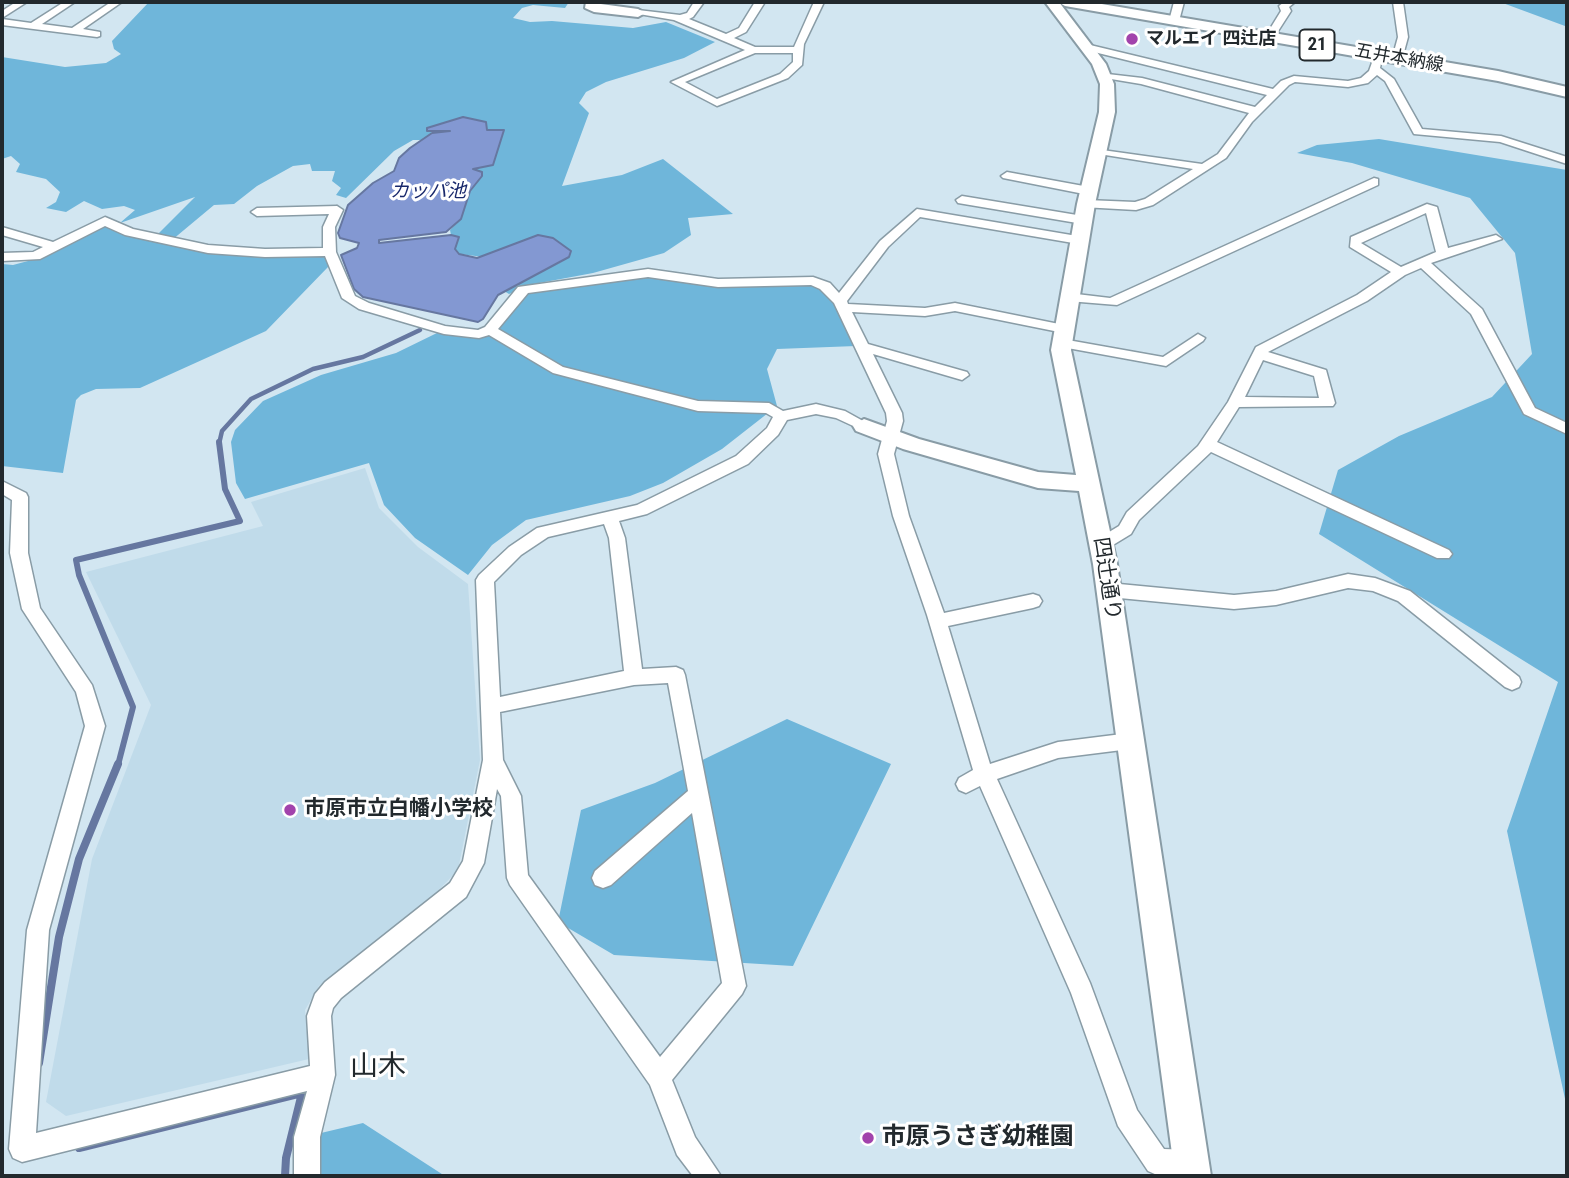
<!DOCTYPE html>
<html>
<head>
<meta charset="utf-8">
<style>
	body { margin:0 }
	#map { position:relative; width:1569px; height:1178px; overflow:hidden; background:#d2e6f1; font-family:"Roboto Condensed",sans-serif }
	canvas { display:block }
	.frame { position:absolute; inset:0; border:4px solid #22292d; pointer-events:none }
</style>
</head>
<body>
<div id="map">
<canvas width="1569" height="1178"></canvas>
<div class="frame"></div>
</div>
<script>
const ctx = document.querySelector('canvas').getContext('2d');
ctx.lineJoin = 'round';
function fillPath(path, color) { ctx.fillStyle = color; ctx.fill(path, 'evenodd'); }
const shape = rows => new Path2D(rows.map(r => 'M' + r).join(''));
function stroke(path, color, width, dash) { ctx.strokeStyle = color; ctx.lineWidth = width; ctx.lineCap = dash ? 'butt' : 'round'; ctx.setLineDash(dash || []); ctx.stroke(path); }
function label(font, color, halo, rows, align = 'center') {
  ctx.font = font + ' "Roboto Condensed","Noto Sans JP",sans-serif'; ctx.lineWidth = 6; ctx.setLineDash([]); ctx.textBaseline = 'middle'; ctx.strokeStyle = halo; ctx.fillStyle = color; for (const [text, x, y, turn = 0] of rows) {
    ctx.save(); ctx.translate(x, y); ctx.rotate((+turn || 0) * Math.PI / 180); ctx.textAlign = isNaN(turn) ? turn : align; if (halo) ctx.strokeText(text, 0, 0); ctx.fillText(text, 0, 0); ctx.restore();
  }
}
const built = shape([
	[365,468,379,508,418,547,468,584,480,760,458,870,430,899,319,986,305,1010,309,1059,66,1116,46,1102,92,859,151,705,86,572,263,526,251,502]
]);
const forest = shape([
	[149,2,569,2,565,8,533,5,522,8,513,18,530,22,552,21,633,28,666,22,715,42,684,58,606,82,586,92,579,103,589,113,562,186,622,175,663,159,733,214,688,218,691,235,664,253,593,273,534,284,509,294,504,291,561,262,569,257,571,251,553,238,538,235,484,257,459,254,455,249,459,237,451,235,450,230,461,219,470,191,482,172,472,169,485,167,504,131,486,130,486,122,474,119,427,128,432,133,423,140,413,140,394,151,346,198,336,195,341,188,332,181,335,171,312,171,310,164,293,166,257,186,234,204,214,205,172,240,156,236,195,197,120,223,135,210,124,206,102,209,84,201,66,212,46,208,56,202,60,192,46,179,16,172,20,164,11,156,2,159,2,57,65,67,106,63,121,54,114,49,112,41],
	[1500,2,1567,2,1567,28,1565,26],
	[1379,139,1567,170,1567,1108,1507,831,1558,682,1319,534,1338,470,1399,436,1492,397,1532,354,1515,253,1470,198,1352,163,1297,153,1317,145],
	[104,225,127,235,205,252,322,255,326,256,329,266,266,331,140,388,96,389,81,395,76,400,63,473,2,466,2,264,13,265,43,257],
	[648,274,693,281,817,285,837,302,856,346,777,349,767,369,777,406,722,449,663,483,630,496,526,520,492,545,468,575,415,538,384,505,369,463,245,499,236,483,231,442,235,430,263,401,321,375,396,353,439,332,479,333,525,292],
	[787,719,891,764,793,966,614,955,558,922,581,810,655,783],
	[363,1123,445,1176,298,1176,321,1133]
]);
const water = shape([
	[463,117,486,122,487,130,504,130,493,165,473,169,482,172,482,176,470,191,461,219,446,232,379,240,379,243,451,235,459,237,455,249,459,254,477,258,538,235,553,238,571,251,569,257,498,295,483,319,478,322,363,297,354,289,341,255,357,248,359,243,340,238,338,233,348,205,373,183,394,171,399,158,410,148,432,133,450,131,427,131,427,128,463,117]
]);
const streamFar2 = shape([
	[219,444,222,431,251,399,313,369,363,357,420,330]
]);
const streamFar1 = shape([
	[118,765,133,707,79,575,76,560,240,521,225,489,219,442]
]);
const stream = shape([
	[39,1063,59,937,79,859,118,764],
	[79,1148,302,1093,286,1158,285,1176]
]);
const street = shape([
	[16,2,27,2,2,18,2,11,16,2],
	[64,2,75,2,42,24,72,28,111,2,122,2,83,29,100,32,100,36,97,37,2,25,2,19,31,23,64,2],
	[694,2,704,2,693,17,689,19,726,34,739,28,755,2,765,2,746,32,734,38,755,47,794,47,814,2,824,2,804,44,802,65,788,78,717,106,671,82,745,50,674,20,633,13,638,10,680,15,687,13,694,2],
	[755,53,793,53,793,62,780,74,717,99,685,82,755,53],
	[1174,2,1184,2,1179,21,1174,24,1169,21,1174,2],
	[1284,2,1295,2,1289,7,1291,11,1273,39,1267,39,1265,37,1281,11,1279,6,1284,2],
	[1393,2,1403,2,1408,37,1402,59,1397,62,1392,59,1398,37,1393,2],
	[1086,44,1273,89,1281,81,1294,76,1348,81,1361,78,1369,71,1375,54,1383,54,1380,68,1394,79,1422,129,1501,136,1567,157,1567,164,1500,142,1414,134,1385,81,1377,75,1368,83,1348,87,1295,82,1289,85,1252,122,1226,158,1153,205,1136,210,1082,207,1080,204,1086,200,1135,202,1145,199,1193,169,1099,154,1093,151,1095,149,1202,164,1218,154,1249,113,1141,84,1099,77,1099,73,1142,78,1255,107,1267,95,1082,49,1082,45,1086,44],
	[1007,172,1089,187,1095,191,1089,195,1003,178,1001,176,1007,172],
	[1374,178,1378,179,1378,185,1117,305,1068,301,1061,297,1068,293,1110,298,1374,178],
	[962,196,1083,216,1089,220,1083,224,958,203,956,200,962,196],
	[1427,204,1437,207,1448,248,1496,235,1502,239,1431,263,1482,309,1535,408,1567,423,1567,434,1524,414,1471,314,1421,268,1405,275,1367,301,1268,352,1326,370,1335,403,1333,406,1239,407,1217,442,1449,550,1452,554,1449,558,1437,558,1211,452,1139,520,1131,534,1108,548,1096,548,1094,544,1096,540,1119,526,1127,512,1198,446,1228,402,1256,347,1357,295,1391,272,1350,247,1351,237,1427,204],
	[1426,213,1436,252,1401,267,1361,243,1426,213],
	[1263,360,1314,376,1319,398,1245,397,1263,360],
	[337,206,343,210,335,227,336,252,355,296,369,303,445,326,478,330,485,327,518,287,648,269,718,279,813,277,830,283,839,293,880,241,917,209,1083,237,1083,243,1079,244,920,217,888,247,847,301,848,304,925,308,955,303,1064,325,1071,329,1064,333,955,311,925,316,852,312,868,344,967,372,969,375,962,380,873,354,902,413,903,421,894,454,909,516,944,613,1033,594,1039,596,1042,601,1039,606,1033,608,948,626,990,764,1058,742,1130,733,1137,735,1140,741,1137,747,1130,749,1058,758,997,779,1090,983,1137,1110,1164,1149,1191,1150,1200,1154,1204,1163,1200,1172,1191,1176,1157,1175,1148,1171,1118,1126,1071,993,980,786,966,793,959,790,956,784,959,778,973,770,927,615,893,516,878,454,887,421,886,413,834,303,820,289,811,285,718,287,648,277,528,293,498,329,563,367,698,401,769,403,783,411,816,404,845,411,872,426,864,431,836,418,816,414,787,420,778,435,748,464,647,514,619,521,625,538,642,669,676,667,683,670,685,675,746,986,742,994,672,1080,695,1137,721,1176,693,1176,677,1155,650,1085,510,885,507,878,501,796,497,789,484,863,466,897,341,998,333,1008,331,1016,335,1075,320,1137,320,1176,294,1176,294,1137,307,1091,22,1162,13,1158,9,1149,27,930,85,726,76,692,22,609,10,553,12,500,2,494,2,481,26,493,28,497,28,553,40,608,92,685,105,726,49,930,36,1133,310,1066,307,1016,315,994,325,982,450,883,463,861,483,760,476,580,479,575,509,547,537,528,637,505,736,456,767,428,773,417,766,413,698,411,553,373,489,335,479,338,444,334,359,309,342,298,325,256,265,257,208,253,125,235,105,226,40,259,2,261,2,253,33,252,43,247,2,235,2,227,53,242,105,217,133,229,208,245,265,249,323,248,323,227,329,214,257,216,251,212,257,208,337,206],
	[604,524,609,538,624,671,500,697,494,582,521,555,548,537,604,524],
	[668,683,688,791,595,871,592,878,595,885,603,888,611,885,692,813,722,983,660,1057,528,875,521,796,503,760,500,712,634,685,668,683],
	[1198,334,1205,338,1203,341,1166,366,1062,347,1055,343,1062,339,1163,357,1198,334],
	[1348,574,1375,578,1410,591,1519,677,1521,682,1519,687,1512,690,1505,687,1398,601,1373,591,1348,588,1276,605,1234,609,1109,597,1100,590,1109,583,1234,595,1276,591,1348,574]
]);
const secondary = shape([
	[586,2,638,9,645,13,638,17,594,12,585,8,586,2],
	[1045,2,1059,2,1106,64,1114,84,1115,112,1095,204,1071,350,1117,564,1211,1176,1175,1176,1093,564,1079,491,1038,488,903,449,856,431,853,426,864,419,919,439,1038,472,1076,475,1051,350,1077,204,1099,112,1100,84,1092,64,1045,2]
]);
const primary = shape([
	[1058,2,1090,2,1498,71,1567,87,1567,97,1498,81,1065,6,1058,2]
]);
const markers = [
	[1132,39,7,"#a243ac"],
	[290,810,7,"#a243ac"],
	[868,1138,7,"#a243ac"]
];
const farPoinames = [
	["マルエイ 四辻店",1146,39]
];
const farStreetnames = [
	["五井本納線",1399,59,10]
];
const shields = [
	[1317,45,35]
];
const shieldNames = [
	["21",1317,45]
];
const farWaternames = [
	["カッパ池",428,192]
];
const streetNames = [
	["四辻通り",1106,579,81]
];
const poiNames = [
	["市原市立白幡小学校",304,810]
];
const nearPoinames = [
	["市原うさぎ幼稚園",882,1138]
];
const nearQuarternames = [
	["山木",378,1068]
];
fillPath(built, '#c0dbea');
fillPath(forest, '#6fb6da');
fillPath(water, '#8398d2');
stroke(water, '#6677a0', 2);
stroke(streamFar2, '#6677a0', 4.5);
stroke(streamFar1, '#6677a0', 6);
stroke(stream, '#6677a0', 8);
stroke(street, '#899ca6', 3);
stroke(secondary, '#899ca6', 4);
stroke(primary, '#899ca6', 4);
fillPath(street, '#fff');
fillPath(secondary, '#fff');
fillPath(primary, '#fff');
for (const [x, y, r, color] of markers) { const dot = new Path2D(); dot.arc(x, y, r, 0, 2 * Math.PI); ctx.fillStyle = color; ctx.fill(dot); stroke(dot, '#fff', 2.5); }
label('bold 18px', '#22292d', '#fff', farPoinames, 'left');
label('18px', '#22292d', '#fff', farStreetnames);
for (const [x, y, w] of shields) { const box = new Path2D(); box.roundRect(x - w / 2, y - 15.5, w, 31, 5); ctx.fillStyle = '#fff'; ctx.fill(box); stroke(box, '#22292d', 2); }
label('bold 19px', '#22292d', null, shieldNames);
label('italic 19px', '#18286b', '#fff', farWaternames);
label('21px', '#22292d', '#fff', streetNames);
label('bold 21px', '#22292d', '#fff', poiNames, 'left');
label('bold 24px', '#22292d', '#fff', nearPoinames, 'left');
label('28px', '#22292d', '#fff', nearQuarternames);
</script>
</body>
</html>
